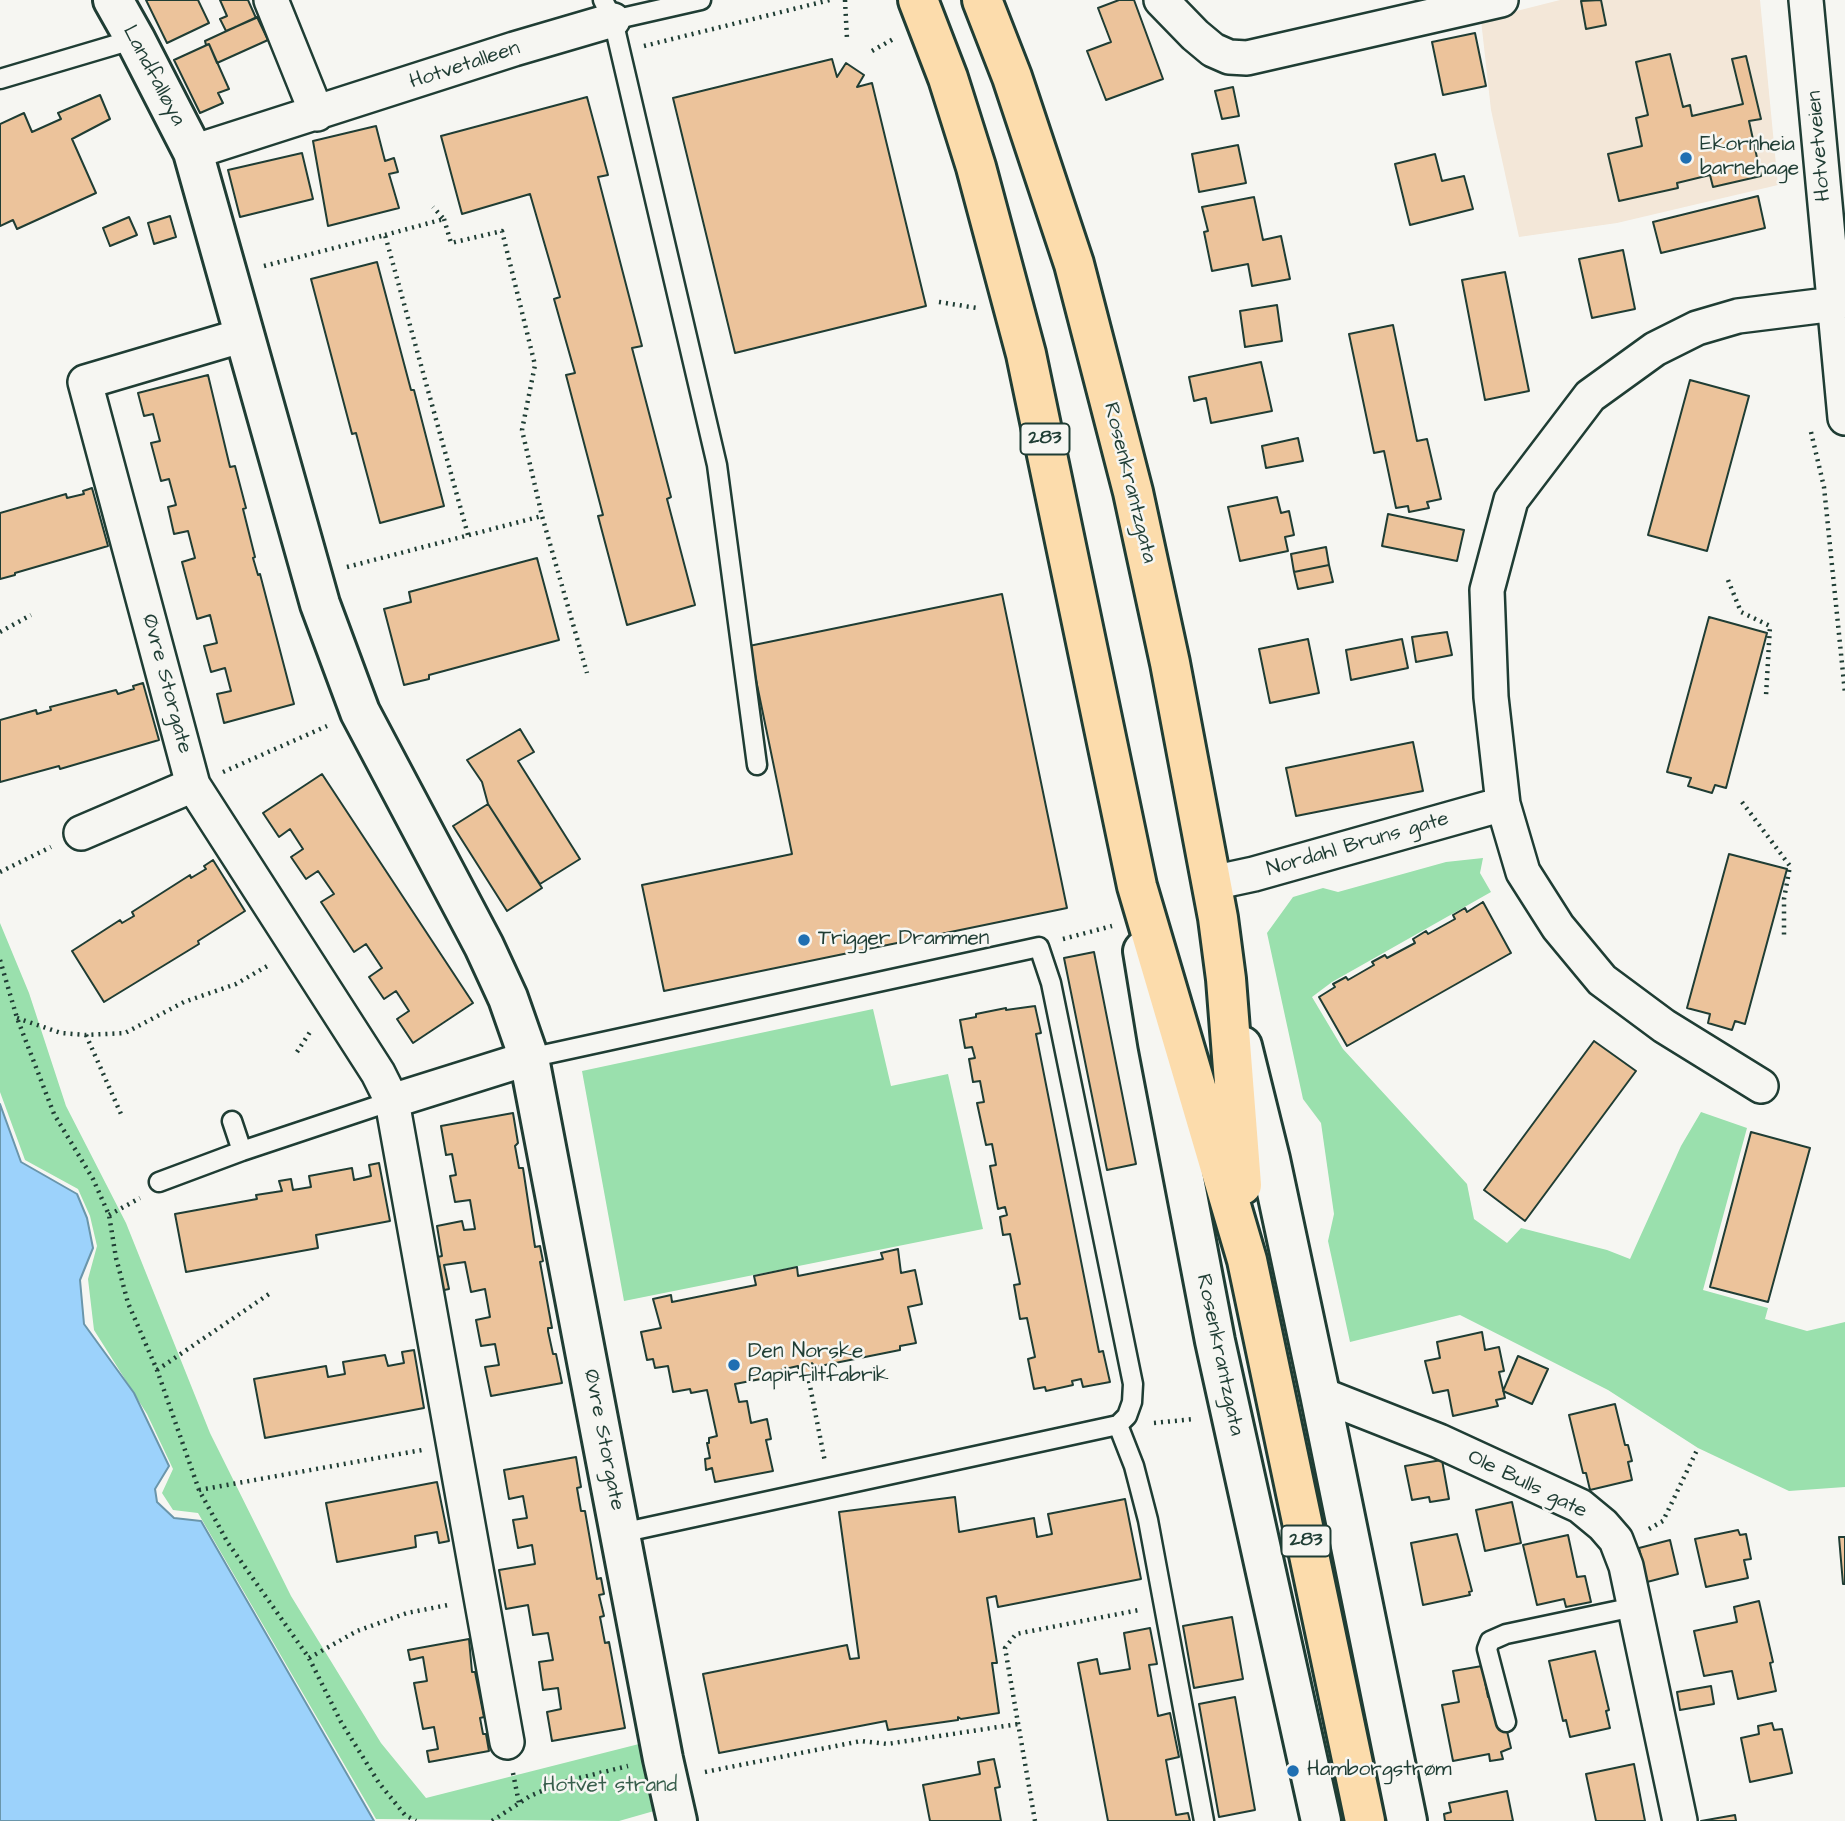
<!DOCTYPE html>
<html>
<head>
<meta charset="utf-8">
<style>
	body { margin:0 }
	canvas { display:block; background:#f6f6f2 }
</style>
</head>
<body>
<canvas width="1845" height="1821"></canvas>
<script>
const ctx = document.querySelector('canvas').getContext('2d');
ctx.lineJoin = 'round';
function fillPath(path, color) { ctx.fillStyle = color; ctx.fill(path, 'evenodd'); }
const shape = rows => new Path2D(rows.map(r => 'M' + r).join(''));
function stroke(path, color, width, dash) { ctx.strokeStyle = color; ctx.lineWidth = width; ctx.lineCap = dash ? 'butt' : 'round'; ctx.setLineDash(dash || []); ctx.stroke(path); }
function label(font, color, halo, rows, align = 'center') {
  ctx.font = font + ' "Architects Daughter",sans-serif'; ctx.lineWidth = 5; ctx.setLineDash([]); ctx.textBaseline = 'middle'; ctx.strokeStyle = halo; ctx.fillStyle = color; for (const [text, x, y, turn = 0] of rows) {
    ctx.save(); ctx.translate(x, y); ctx.rotate((+turn || 0) * Math.PI / 180); ctx.textAlign = isNaN(turn) ? turn : align; if (halo) ctx.strokeText(text, 0, 0); ctx.fillText(text, 0, 0); ctx.restore();
  }
}
const built = shape([
	[1560,0,1760,0,1778,185,1617,223,1519,237,1491,110,1481,20]
]);
const green = shape([
	[1483,858,1480,873,1491,892,1332,982,1312,997,1343,1049,1467,1184,1474,1219,1507,1243,1521,1228,1607,1250,1630,1259,1681,1146,1701,1112,1747,1128,1703,1290,1768,1308,1765,1319,1807,1331,1845,1322,1845,1487,1789,1491,1698,1448,1608,1390,1460,1315,1350,1342,1328,1241,1334,1214,1321,1123,1303,1099,1267,933,1293,897,1323,888,1338,892,1446,862],
	[0,923,29,993,66,1106,126,1223,210,1433,291,1596,381,1743,426,1798,639,1744,654,1811,619,1821,376,1819,198,1513,173,1510,162,1493,173,1469,147,1414,94,1330,88,1279,97,1246,90,1216,78,1189,25,1160,0,1092],
	[873,1009,891,1086,948,1074,983,1229,624,1301,582,1071]
]);
const water = shape([
	[0,1104,21,1162,77,1194,87,1218,93,1248,80,1280,84,1324,134,1393,169,1466,155,1489,157,1502,174,1518,201,1521,374,1821,0,1821,0,1104]
]);
const building = shape([
	[146,0,198,0,209,23,167,43,146,0],
	[220,0,248,0,256,18,226,31,220,19,227,16,220,0],
	[1119,0,1134,0,1163,79,1106,100,1087,51,1111,42,1098,8,1119,0],
	[1601,0,1606,25,1586,29,1581,1,1601,0],
	[257,17,268,40,217,63,209,44,206,45,205,41,257,17],
	[1475,33,1486,86,1443,95,1432,42,1475,33],
	[209,44,229,89,218,93,223,103,200,113,174,60,209,44],
	[1670,54,1683,107,1690,105,1692,116,1743,104,1732,59,1746,56,1761,119,1749,121,1761,176,1713,187,1710,175,1677,183,1678,188,1619,201,1608,154,1642,146,1636,118,1648,115,1636,62,1670,54],
	[832,59,837,77,846,63,864,75,857,87,872,83,926,306,735,353,673,98,832,59],
	[1233,87,1239,116,1222,119,1215,91,1233,87],
	[100,95,110,119,72,139,96,193,17,229,13,220,0,226,0,124,24,113,32,132,61,119,58,113,100,95],
	[587,97,608,175,598,177,642,346,632,348,671,497,667,499,695,605,627,625,598,516,603,515,566,375,575,373,554,299,560,297,530,194,462,214,441,136,587,97],
	[376,126,385,161,394,158,398,172,389,174,399,208,328,226,313,141,376,126],
	[1238,145,1246,183,1199,192,1192,154,1238,145],
	[302,153,313,199,240,217,228,170,302,153],
	[1435,154,1442,181,1464,176,1473,209,1410,225,1395,164,1435,154],
	[1758,196,1765,228,1661,253,1653,222,1758,196],
	[1254,197,1263,240,1281,236,1290,279,1252,286,1248,264,1212,271,1204,232,1208,231,1202,207,1254,197],
	[170,216,176,237,154,244,148,223,170,216],
	[129,217,137,235,110,246,103,228,129,217],
	[1623,250,1635,309,1592,318,1579,259,1623,250],
	[377,262,411,390,414,390,444,506,380,523,356,433,352,434,311,279,377,262],
	[1505,272,1529,391,1485,400,1462,280,1505,272],
	[1277,305,1282,341,1245,347,1240,311,1277,305],
	[1393,325,1417,441,1427,439,1441,499,1427,502,1429,508,1409,512,1408,506,1396,508,1384,451,1374,453,1349,334,1393,325],
	[1261,362,1272,411,1211,423,1206,398,1194,401,1189,377,1261,362],
	[208,375,230,467,235,466,246,508,243,509,255,557,253,558,258,575,260,574,294,704,224,723,217,694,231,691,225,668,211,672,204,646,217,643,210,615,197,619,182,562,195,558,188,531,174,534,168,507,176,505,169,479,161,481,151,443,160,441,153,414,144,416,138,393,208,375],
	[1690,380,1749,396,1707,551,1648,535,1690,380],
	[1298,438,1303,461,1266,468,1262,446,1298,438],
	[92,488,108,546,15,573,15,575,0,579,0,513,66,494,67,498,84,494,83,491,92,488],
	[1277,497,1281,513,1289,511,1294,535,1285,537,1288,551,1240,561,1228,507,1277,497],
	[1388,514,1464,530,1457,561,1382,546,1388,514],
	[1326,547,1329,565,1294,572,1291,554,1326,547],
	[537,558,559,640,429,675,429,679,404,685,384,609,411,602,409,592,537,558],
	[1329,565,1333,582,1298,589,1294,572,1329,565],
	[1002,594,1067,908,664,991,642,885,792,854,749,646,1002,594],
	[1709,617,1767,633,1726,788,1715,785,1712,793,1688,786,1691,778,1667,772,1709,617],
	[1447,632,1452,655,1416,662,1412,637,1447,632],
	[1308,639,1319,693,1270,703,1259,649,1308,639],
	[1402,639,1408,668,1351,680,1346,650,1402,639],
	[143,683,159,740,60,769,59,766,0,782,0,720,36,710,37,714,51,710,50,707,116,690,118,694,134,689,133,686,143,683],
	[520,729,534,752,518,761,580,859,540,884,488,804,482,782,467,760,520,729],
	[1413,742,1423,791,1296,816,1286,768,1413,742],
	[322,774,473,1003,413,1043,397,1019,409,1011,396,991,384,999,369,977,382,968,366,944,354,952,321,902,334,894,318,871,306,879,291,857,303,849,290,829,279,837,263,813,322,774],
	[488,804,542,888,507,911,453,826,488,804],
	[1729,854,1787,869,1745,1024,1735,1021,1732,1030,1708,1023,1710,1014,1687,1008,1729,854],
	[213,860,245,911,198,941,199,944,104,1002,72,951,120,920,122,923,134,916,132,912,190,875,191,878,206,869,204,866,213,860],
	[1483,902,1511,953,1347,1046,1319,997,1335,987,1333,984,1346,977,1348,980,1374,965,1372,962,1385,955,1387,958,1415,943,1413,939,1426,931,1428,934,1455,919,1453,915,1465,908,1467,912,1483,902],
	[1094,952,1136,1164,1107,1170,1064,958,1094,952],
	[1035,1006,1041,1033,1036,1034,1099,1352,1103,1351,1110,1382,1083,1387,1081,1379,1072,1381,1073,1385,1046,1391,1045,1387,1034,1389,1028,1359,1035,1357,1027,1318,1020,1319,1014,1285,1020,1284,1010,1234,1003,1235,1000,1217,1007,1215,1005,1207,998,1209,990,1166,996,1165,992,1144,986,1145,977,1103,984,1102,980,1081,973,1082,969,1059,975,1058,972,1047,965,1048,960,1020,976,1017,976,1014,1006,1008,1006,1010,1035,1006],
	[1594,1041,1636,1071,1525,1221,1484,1190,1594,1041],
	[513,1113,518,1143,515,1146,519,1168,523,1168,535,1247,540,1246,543,1261,540,1262,552,1328,548,1328,548,1331,553,1354,556,1354,562,1383,491,1396,485,1367,499,1365,495,1344,481,1346,476,1320,490,1317,485,1289,471,1292,465,1262,444,1265,449,1289,435,1292,429,1259,442,1256,437,1226,462,1221,464,1230,475,1229,470,1200,455,1202,450,1176,456,1175,452,1154,446,1155,441,1126,513,1113],
	[1751,1132,1810,1148,1768,1302,1710,1287,1751,1132],
	[379,1163,390,1221,316,1235,318,1248,186,1272,175,1214,257,1199,256,1195,282,1191,279,1181,291,1179,293,1190,311,1187,309,1176,352,1168,354,1180,371,1176,369,1165,379,1163],
	[898,1249,901,1273,915,1270,922,1304,908,1307,916,1343,900,1346,900,1350,815,1367,812,1363,814,1373,800,1376,798,1366,776,1371,776,1376,735,1384,739,1402,747,1401,751,1423,767,1419,771,1439,766,1440,773,1471,715,1482,712,1468,706,1470,705,1459,710,1458,707,1443,709,1443,709,1438,717,1436,707,1390,691,1393,690,1389,673,1392,668,1366,655,1368,653,1359,647,1360,641,1332,661,1328,653,1299,671,1295,672,1302,756,1285,754,1276,797,1267,798,1276,883,1259,881,1253,898,1249],
	[1482,1332,1485,1350,1499,1347,1504,1371,1499,1372,1505,1398,1496,1400,1498,1406,1453,1416,1448,1390,1433,1393,1425,1361,1440,1358,1437,1342,1482,1332],
	[414,1350,424,1408,265,1438,254,1379,326,1366,328,1377,345,1374,343,1362,385,1355,388,1366,404,1363,402,1352,414,1350],
	[1518,1356,1548,1369,1532,1404,1503,1391,1518,1356],
	[1615,1404,1625,1445,1628,1445,1632,1461,1628,1462,1632,1480,1590,1490,1586,1473,1583,1473,1569,1415,1615,1404],
	[576,1457,581,1487,577,1488,581,1511,585,1511,597,1579,601,1578,604,1594,599,1595,604,1616,600,1617,605,1643,609,1642,625,1728,552,1741,547,1712,561,1709,558,1688,543,1690,539,1662,553,1660,548,1633,533,1635,528,1605,506,1609,499,1570,535,1564,532,1545,518,1548,513,1520,527,1518,523,1496,509,1499,504,1470,576,1457],
	[1442,1460,1449,1499,1430,1502,1429,1497,1412,1500,1405,1466,1442,1460],
	[437,1482,449,1541,439,1543,437,1532,415,1536,416,1547,337,1562,326,1503,437,1482],
	[955,1497,959,1532,1034,1518,1037,1537,1052,1534,1048,1514,1125,1499,1141,1579,998,1607,996,1596,987,1598,997,1663,992,1663,999,1713,961,1719,958,1717,958,1720,888,1730,886,1721,719,1753,703,1674,847,1645,850,1659,859,1658,839,1512,955,1497],
	[1512,1502,1521,1543,1485,1551,1476,1510,1512,1502],
	[1738,1530,1740,1535,1746,1534,1751,1559,1744,1560,1748,1578,1706,1587,1695,1539,1738,1530],
	[1457,1534,1472,1591,1469,1592,1470,1595,1423,1605,1411,1543,1457,1534],
	[1568,1535,1577,1577,1585,1576,1591,1602,1566,1607,1564,1599,1537,1605,1523,1545,1568,1535],
	[1839,1537,1845,1537,1845,1584,1843,1584,1839,1537],
	[1670,1540,1678,1574,1647,1582,1639,1548,1670,1540],
	[1759,1601,1773,1662,1770,1663,1776,1691,1738,1699,1732,1671,1704,1676,1694,1631,1737,1622,1734,1607,1759,1601],
	[1232,1617,1243,1679,1194,1688,1183,1626,1232,1617],
	[1150,1628,1157,1664,1149,1665,1158,1716,1170,1713,1179,1757,1166,1760,1176,1815,1188,1813,1190,1821,1108,1821,1078,1663,1097,1659,1100,1674,1130,1669,1124,1633,1150,1628],
	[469,1639,472,1672,475,1672,484,1717,480,1718,483,1734,486,1734,489,1751,429,1762,427,1751,438,1749,434,1727,423,1729,414,1683,427,1681,423,1657,410,1660,408,1650,469,1639],
	[1595,1651,1609,1710,1606,1711,1610,1728,1570,1737,1566,1720,1563,1721,1549,1661,1595,1651],
	[1482,1666,1488,1697,1494,1696,1506,1727,1511,1748,1501,1752,1503,1759,1490,1761,1489,1754,1453,1761,1442,1705,1459,1702,1453,1671,1482,1666],
	[1711,1686,1714,1704,1680,1710,1677,1692,1711,1686],
	[1235,1697,1255,1810,1219,1817,1199,1704,1235,1697],
	[1772,1723,1774,1730,1782,1729,1792,1773,1750,1782,1741,1738,1759,1734,1758,1726,1772,1723],
	[994,1759,1000,1787,995,1788,1001,1821,930,1821,923,1785,980,1774,978,1762,994,1759],
	[1634,1764,1645,1821,1596,1821,1586,1774,1634,1764],
	[1507,1791,1513,1821,1445,1821,1444,1814,1451,1812,1449,1803,1507,1791],
	[1735,1815,1736,1821,1701,1821,1735,1815]
]);
const path = shape([
	[845,0,847,39],
	[644,46,830,0],
	[872,51,895,38],
	[444,219,451,243,502,231,535,365,522,430,542,516,587,673],
	[385,235,444,219,433,207],
	[264,266,385,235,468,535],
	[939,302,977,308],
	[1811,432,1824,487,1845,693],
	[347,567,542,516],
	[1728,580,1741,612,1770,626,1766,696],
	[0,632,31,615],
	[223,772,327,726],
	[1742,802,1790,866,1784,899,1784,936],
	[0,872,51,847],
	[1063,939,1112,926],
	[0,960,17,1018,54,1114,93,1179,109,1215,116,1258,128,1303,157,1370,199,1490,228,1543,309,1658,341,1722,379,1783,405,1815,416,1821],
	[17,1018,61,1033,86,1035,125,1033,184,1002,236,984,269,965],
	[86,1035,121,1114],
	[297,1052,310,1032],
	[109,1215,140,1198],
	[157,1370,269,1294],
	[809,1381,825,1462],
	[1154,1423,1194,1419],
	[199,1490,422,1450],
	[1649,1529,1663,1521,1698,1448],
	[309,1658,357,1631,407,1613,448,1605],
	[705,1772,861,1741,887,1744,1018,1724],
	[513,1773,519,1803],
	[492,1821,530,1796,563,1782,628,1766],
	[1035,1821,1005,1648,1016,1634,1139,1610]
]);
const lane = shape([
	[603,0,613,20,717,465,757,765],
	[613,20,701,0],
	[0,79,135,39],
	[529,1058,1039,947,1051,983,1133,1384,1132,1402,1127,1416,1118,1425,621,1533],
	[232,1121,242,1151],
	[159,1182,242,1151,392,1101],
	[1118,1425,1134,1466,1148,1520,1204,1821],
	[1506,1722,1487,1649,1490,1641,1506,1634,1634,1607]
]);
const street = shape([
	[271,0,317,114],
	[1161,0,1195,35,1213,50,1229,57,1247,58,1501,0],
	[1806,0,1845,418],
	[193,152,514,49,613,20],
	[244,335,85,382,193,785,378,1073,392,1101],
	[1503,804,1523,872,1558,927,1602,980,1664,1026,1761,1086],
	[81,833,193,785],
	[1212,883,1254,874,1503,804,1491,697,1487,590,1511,500,1590,396,1655,349,1697,328,1738,316,1835,304],
	[1320,1394,1439,1441,1580,1506,1603,1525,1616,1540,1626,1566,1680,1821],
	[507,1742,392,1101,529,1058]
]);
const secondary = shape([
	[113,0,135,39,193,152,320,604,360,712,484,946,508,998,529,1058,663,1759,677,1821],
	[1143,951,1158,1043,1215,1341,1321,1821],
	[1242,1046,1270,1159,1320,1394,1407,1821]
]);
const primary = shape([
	[918,0,948,78,976,167,1026,354,1137,886,1247,1260,1365,1821],
	[982,0,1012,77,1074,264,1133,492,1170,663,1218,918,1226,979,1242,1185]
]);
const markers = [
	[1686,158,7,"#1f6fb2"],
	[804,940,7,"#1f6fb2"],
	[734,1365,7,"#1f6fb2"],
	[1293,1771,7,"#1f6fb2"]
];
const shields = [
	[1045,439,49],
	[1306,1541,49]
];
const shieldNames = [
	["283",1045,439],
	["283",1306,1541]
];
const streetNames = [
	["Hotvetalleen",465,66,-18],
	["Landfalløya",153,76,62],
	["Hotvetveien",1820,146,-95],
	["Rosenkrantzgata",1129,483,76],
	["Øvre Storgate",166,684,75],
	["Nordahl Bruns gate",1358,845,-16],
	["Rosenkrantzgata",1219,1355,78],
	["Øvre Storgate",603,1440,79],
	["Ole Bulls gate",1527,1485,26]
];
const poiNames = [
	["Ekornheia",1700,146],
	["barnehage",1700,170],
	["Trigger Drammen",818,940],
	["Den Norske",748,1353],
	["Papirfiltfabrik",748,1377],
	["Hamborgstrøm",1307,1771]
];
const parkNames = [
	["Hotvet strand",610,1787]
];
fillPath(built, '#f3e7d8');
fillPath(green, '#9ae0ad');
fillPath(water, '#9cd2fb');
stroke(water, '#6a96ab', 2);
fillPath(building, '#ecc39b');
stroke(building, '#1f3d34', 2);
stroke(lane, '#1f3d34', 23);
stroke(street, '#1f3d34', 38);
stroke(secondary, '#1f3d34', 44);
stroke(primary, '#1f3d34', 44);
stroke(path, '#1f3d34', 4.5, [2, 5]);
stroke(lane, '#f6f6f2', 18);
stroke(street, '#f6f6f2', 33);
stroke(secondary, '#f6f6f2', 38);
stroke(primary, '#fcdcac', 38);
for (const [x, y, r, color] of markers) { const dot = new Path2D(); dot.arc(x, y, r, 0, 2 * Math.PI); ctx.fillStyle = color; ctx.fill(dot); stroke(dot, '#f6f6f2', 2.5); }
for (const [x, y, w] of shields) { const box = new Path2D(); box.roundRect(x - w / 2, y - 15.5, w, 31, 5); ctx.fillStyle = '#f6f6f2'; ctx.fill(box); stroke(box, '#1f3d34', 2); }
label('bold 19px', '#1f3d34', null, shieldNames);
label('21px', '#1f3d34', '#f6f6f2', streetNames);
label('21px', '#1f3d34', '#f6f6f2', poiNames, 'left');
label('21px', '#385e4c', '#f6f6f2', parkNames);
</script>
</body>
</html>
